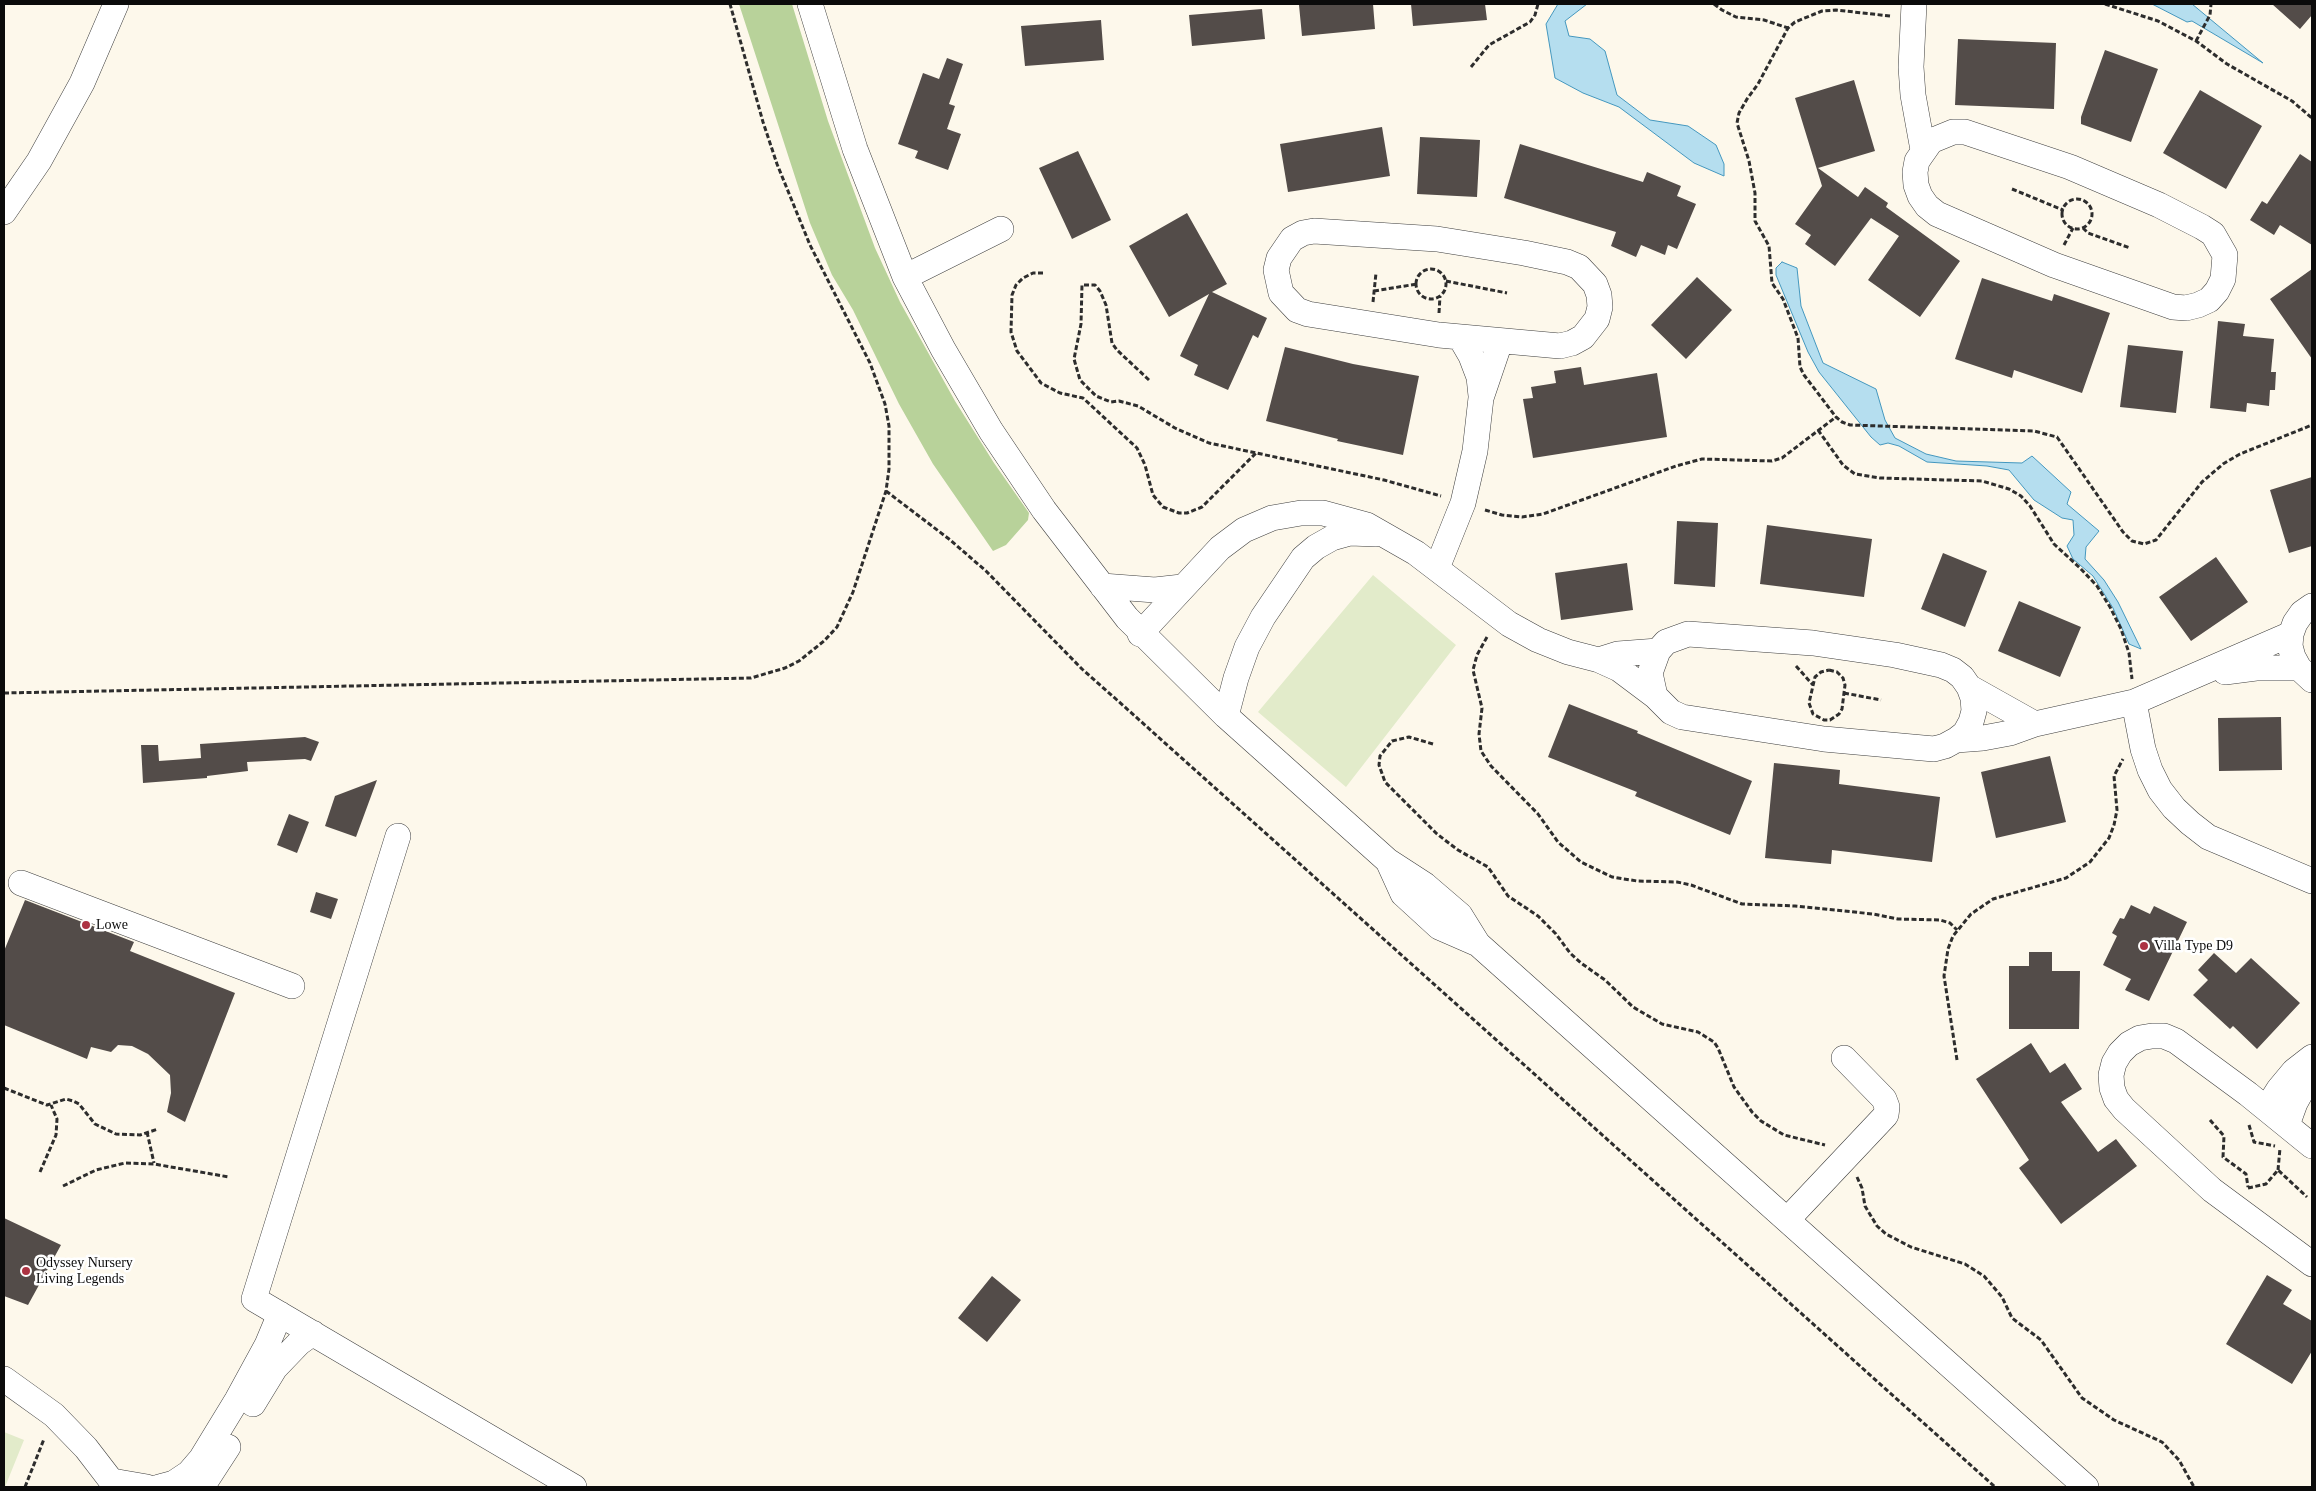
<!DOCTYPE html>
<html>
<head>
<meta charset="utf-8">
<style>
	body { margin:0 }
	#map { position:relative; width:2316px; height:1491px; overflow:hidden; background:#fdf8eb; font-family:Georgia,serif }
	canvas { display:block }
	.frame { position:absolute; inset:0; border:5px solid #0b0b0b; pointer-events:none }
</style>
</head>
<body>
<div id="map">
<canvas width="2316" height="1491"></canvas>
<div class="frame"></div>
</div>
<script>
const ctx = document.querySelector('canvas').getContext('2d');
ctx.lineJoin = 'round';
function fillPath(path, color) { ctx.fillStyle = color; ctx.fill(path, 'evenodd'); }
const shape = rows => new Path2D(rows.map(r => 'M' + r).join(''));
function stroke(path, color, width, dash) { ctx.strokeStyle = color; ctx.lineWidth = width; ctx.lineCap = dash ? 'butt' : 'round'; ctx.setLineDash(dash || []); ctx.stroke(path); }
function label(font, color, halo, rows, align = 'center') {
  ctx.font = font + ' Georgia,serif'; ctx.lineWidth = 5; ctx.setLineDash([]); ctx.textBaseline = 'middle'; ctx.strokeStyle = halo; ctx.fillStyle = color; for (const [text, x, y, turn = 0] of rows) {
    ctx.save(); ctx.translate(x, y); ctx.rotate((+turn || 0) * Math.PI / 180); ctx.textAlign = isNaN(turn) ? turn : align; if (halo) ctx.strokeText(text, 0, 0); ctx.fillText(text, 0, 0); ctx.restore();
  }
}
const forest = shape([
	[739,4,792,4,828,121,875,248,900,302,955,401,994,463,1029,513,1028,520,1006,545,993,551,933,464,899,404,853,310,832,275,810,223]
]);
const pitch = shape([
	[1373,575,1456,645,1346,787,1258,712],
	[4,1432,24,1440,5,1487,4,1487]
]);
const water = shape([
	[1558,4,1587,4,1565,21,1569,36,1590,39,1605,51,1617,95,1650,120,1688,126,1716,145,1724,164,1724,176,1694,163,1619,107,1583,93,1555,78,1546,24,1558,4],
	[2152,4,2192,4,2263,63,2192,21,2187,22,2152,4],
	[1782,262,1797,268,1801,306,1823,363,1876,389,1885,420,1895,438,1926,454,1956,461,2022,463,2032,456,2071,492,2067,504,2099,531,2086,547,2085,559,2104,580,2118,602,2141,649,2129,644,2113,608,2093,576,2073,559,2067,546,2074,535,2073,520,2062,518,2034,500,2009,470,1987,466,1927,462,1899,446,1888,443,1880,445,1871,437,1819,372,1808,352,1776,275,1776,268,1782,262]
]);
const building = shape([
	[1317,4,1373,4,1375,29,1302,36,1299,5],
	[1411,4,1485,4,1487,20,1413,26],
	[2272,4,2312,4,2312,15,2300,29],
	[1262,9,1265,39,1192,46,1189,15],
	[1101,20,1104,60,1025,66,1021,26],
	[1958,39,2056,43,2054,109,1955,105],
	[2105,50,2158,69,2131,142,2081,124,2081,117],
	[947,58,963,64,949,104,955,106,947,129,961,134,948,170,915,158,918,151,898,144,923,73,939,79],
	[1854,80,1875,151,1818,168,1858,197,1865,187,1888,203,1886,207,1960,261,1920,317,1868,280,1899,236,1871,218,1835,266,1805,244,1811,235,1795,224,1822,186,1795,98],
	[2200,90,2262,126,2226,189,2163,153],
	[1382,127,1390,176,1288,192,1280,144],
	[1420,137,1480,140,1477,197,1417,194],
	[1520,144,1643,182,1647,172,1681,186,1677,196,1696,204,1677,249,1668,245,1665,255,1641,245,1636,257,1611,246,1616,232,1504,198],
	[1078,151,1111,220,1072,239,1039,168],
	[2300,154,2312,162,2312,245,2280,225,2274,235,2250,220,2262,201,2267,204],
	[1187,213,1227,284,1212,292,1267,318,1258,338,1253,335,1228,390,1194,375,1198,365,1180,356,1209,294,1169,317,1129,246],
	[2312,269,2312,359,2270,299],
	[1697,277,1732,310,1686,359,1651,325],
	[1982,278,2052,301,2054,294,2110,313,2082,393,2014,370,2012,378,1955,359],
	[2218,321,2245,324,2243,336,2274,339,2271,372,2276,372,2275,390,2270,390,2269,406,2247,403,2246,412,2210,408],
	[2128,345,2183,351,2176,413,2120,407],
	[1285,347,1353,364,1419,376,1403,455,1337,441,1338,439,1266,421],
	[1581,367,1584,385,1657,373,1667,437,1533,458,1523,399,1533,398,1531,387,1556,383,1554,371],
	[2312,477,2312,546,2289,553,2270,490],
	[1677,521,1718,523,1715,587,1674,584],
	[1767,525,1872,539,1864,597,1760,584],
	[1943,553,1987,571,1965,627,1921,609],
	[2216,557,2248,602,2191,641,2159,597],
	[1627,563,1633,610,1561,620,1555,573],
	[2019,601,2081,627,2060,677,1998,651],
	[1569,704,1638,731,1637,733,1752,781,1730,835,1635,796,1637,792,1548,757],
	[2281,717,2282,770,2219,771,2218,718],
	[305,737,319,742,311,761,305,759,247,762,248,771,207,776,207,778,143,783,141,745,158,745,159,761,201,758,200,744],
	[2050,756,2066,822,1996,838,1981,772],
	[1774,763,1840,770,1839,784,1940,797,1932,862,1832,850,1831,864,1765,858],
	[377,780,356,837,325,826,335,796],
	[289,814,309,822,297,853,277,845],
	[316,892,338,899,331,919,310,912],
	[25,900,134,942,130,951,235,993,185,1122,167,1112,171,1093,170,1075,148,1054,132,1046,118,1045,111,1052,91,1047,87,1059,4,1025,4,951],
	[2131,905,2150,914,2154,906,2187,922,2149,1001,2125,990,2131,979,2103,965,2117,936,2112,933,2120,918,2124,919],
	[2029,952,2052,952,2052,971,2080,971,2079,1029,2009,1029,2009,966,2029,966],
	[2214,953,2236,973,2251,958,2300,1003,2257,1049,2233,1026,2230,1029,2193,995,2208,980,2198,970],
	[2031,1043,2050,1073,2065,1063,2082,1089,2061,1102,2098,1152,2116,1139,2137,1166,2061,1224,2019,1168,2029,1160,1976,1079],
	[4,1218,61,1245,28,1305,4,1296],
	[2267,1275,2292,1290,2283,1304,2312,1321,2312,1351,2292,1384,2226,1344],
	[992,1276,1021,1300,987,1342,958,1318]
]);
const path = shape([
	[1714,4,1722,10,1736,17,1764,20,1788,28],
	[2105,4,2158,21,2196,41,2227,64,2292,101,2312,118],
	[1890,16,1836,10,1822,11,1795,22,1788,28,1758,84,1747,99,1739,113,1737,123,1749,161,1755,193,1755,221,1769,246,1772,283,1783,299,1798,338,1800,367,1804,375,1836,417,1842,422,1850,425,2034,431,2057,437,2123,532,2132,541,2144,544,2156,540,2202,482,2223,464,2240,454,2312,425],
	[2196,41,2210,15,2211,4],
	[1471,67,1489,45,1530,22,1535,15,1538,4],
	[2012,189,2063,210],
	'2062 214a15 15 0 1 1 30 0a15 15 0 1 1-30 0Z',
	[2083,228,2088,233,2130,248],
	[2064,245,2073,228],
	'1416 284a15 15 0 1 1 30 0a15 15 0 1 1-30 0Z',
	[1043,273,1033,273,1023,278,1016,285,1012,295,1011,332,1017,351,1041,383,1060,393,1083,398,1137,448,1145,465,1153,495,1163,507,1179,513,1187,513,1202,507,1256,453],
	[1446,281,1507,293],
	[1374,291,1417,284],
	[1373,302,1376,273],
	[1439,313,1440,296],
	[1149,380,1117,350,1112,343,1106,305,1100,291,1095,285,1082,285,1081,324,1074,359,1080,380,1096,396,1111,402,1119,401,1138,406,1175,428,1209,443,1384,480,1441,496],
	[1818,430,1843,465,1855,474,1880,478,1982,481,2009,489,2021,496,2030,506,2054,544,2080,568,2097,586,2110,607,2121,629,2129,653,2132,679],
	[886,491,949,539,986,571,1082,669,1117,700,1995,1487],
	[1485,510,1502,515,1522,517,1543,514,1676,466,1702,459,1772,461,1782,458,1836,417],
	[1487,637,1477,655,1473,670,1482,708,1479,734,1481,751,1491,766,1538,814,1558,842,1581,862,1612,877,1637,881,1677,882,1691,885,1742,904,1795,906,1873,914,1898,919,1940,920,1950,923,1957,930],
	[1796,666,1813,685],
	[1829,670,1837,672,1843,678,1845,685,1842,709,1839,714,1830,720,1824,720,1813,714,1809,703,1815,677,1821,672,1829,670],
	[4,693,751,678,785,668,799,661,824,641,837,627,853,592,886,491,889,469,889,426,885,404,870,363,810,245,777,164,763,122,730,4],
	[1844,693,1881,700],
	[1433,744,1409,737,1392,741,1380,756,1379,765,1385,782,1437,834,1458,850,1488,867,1508,896,1538,916,1556,934,1570,953,1581,963,1605,980,1633,1007,1662,1024,1698,1032,1714,1042,1718,1048,1734,1087,1752,1112,1761,1121,1784,1135,1825,1145],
	[1957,1060,1944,976,1948,949,1953,936,1971,914,1993,899,2066,878,2090,862,2109,838,2114,825,2117,810,2114,776,2123,759],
	[4,1088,47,1105,66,1099,73,1101,79,1104,95,1124,116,1134,140,1135,158,1129],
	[2210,1120,2224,1136,2223,1157,2246,1174,2248,1187],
	[2249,1125,2254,1142,2275,1146],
	[147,1132,154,1163],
	[2278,1170,2280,1148],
	[40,1172,56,1135,57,1119,51,1105],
	[1857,1177,1862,1188,1865,1206,1877,1226,1886,1234,1911,1247,1965,1264,1984,1276,2002,1297,2012,1318,2041,1340,2082,1398,2114,1420,2162,1442,2179,1460,2194,1487],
	[63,1186,96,1170,125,1163,154,1164,229,1177],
	[2248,1188,2266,1184,2278,1170,2307,1197],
	[25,1487,44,1439]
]);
const minor = shape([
	[810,4,855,149,905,277,943,349,991,431,1044,510,1127,618,1226,716,1388,861,1425,885,1460,915,1478,944,2086,1487],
	[1914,4,1911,67,1913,95,1923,150],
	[1953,132,1965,132,2070,167,2159,205,2202,227,2213,234,2225,255,2223,279,2217,291,2209,300,2198,305,2186,308,2173,307,2054,265,1937,214,1927,206,1920,196,1916,185,1915,172,1917,161,1931,141,1953,132],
	[4,212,39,161,82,83,116,4],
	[1314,231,1437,239,1524,253,1567,262,1579,267,1595,284,1599,295,1600,307,1597,319,1583,337,1572,343,1560,346,1439,335,1308,314,1297,310,1281,293,1276,270,1279,258,1292,239,1303,233,1314,231],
	[905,277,1001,229],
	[1460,337,1471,356,1479,377,1481,396],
	[1437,568,1463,503,1475,451,1481,398,1500,342],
	[1102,586,1155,590,1182,587],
	[2312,606,2302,613,2295,623,2291,634,2290,646,2293,657,2299,668,2312,680],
	[1140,634,1220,548,1244,530,1272,518,1301,513,1323,513,1367,525,1416,553,1509,624,1538,640,1568,652,1599,660,1619,669,1655,696],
	[1688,634,1813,643,1895,655,1941,665,1953,670,1962,677,1969,687,1973,698,1974,711,1971,722,1965,733,1956,740,1945,746,1934,749,1824,739,1682,717,1671,712,1655,696,1650,673,1658,651,1666,642,1688,634],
	[1599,660,1618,654,1658,651],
	[2225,672,2256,668,2299,668],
	[1969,687,2035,724],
	[2134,702,2143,749,2150,770,2160,790,2174,808,2190,823,2208,837,2312,881],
	[1226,716,1236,678,1247,647,1263,617,1303,558,1316,547,1332,538,1350,533,1376,534],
	[1956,740,1983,738,2010,733,2035,724,2134,702,2291,634],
	[398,836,254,1299,574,1487],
	[1388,861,1403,894,1439,927,1478,944],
	[21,883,292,986],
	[2267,1108,2279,1089,2294,1071,2312,1057],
	[2287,1125,2295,1103,2312,1072],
	[2312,1146,2248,1094,2176,1041,2164,1036,2152,1036,2140,1038,2129,1044,2120,1053,2114,1063,2111,1075,2112,1088,2116,1099,2124,1109,2212,1190,2312,1264],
	[1787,1220,1886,1115,1887,1107,1884,1099,1844,1058],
	[4,1379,54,1415,86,1448,116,1487],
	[253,1404,275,1368,299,1343,313,1333],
	[112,1481,147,1487],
	[159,1487,174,1483,189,1473,201,1459,237,1400,267,1345,280,1314],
	[202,1487,228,1447]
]);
const markers = [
	[86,925,5,"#ac3342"],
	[2144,946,5,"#ac3342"],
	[26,1271,5,"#ac3342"]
];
const poiNames = [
	["Lowe",96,925],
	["Villa Type D9",2154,946],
	["Odyssey Nursery",36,1263],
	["Living Legends",36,1279]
];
fillPath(forest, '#b8d29a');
fillPath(pitch, '#e2ebca');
fillPath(water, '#b5deef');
stroke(water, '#4497be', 1);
fillPath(building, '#534c49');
stroke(minor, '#3e3e3e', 26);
stroke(path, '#2d2d2d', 3, [5, 2.5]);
stroke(minor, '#fff', 25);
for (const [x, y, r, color] of markers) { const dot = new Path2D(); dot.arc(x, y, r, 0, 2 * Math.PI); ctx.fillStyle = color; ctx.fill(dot); stroke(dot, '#fff', 2); }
label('14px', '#0b0b0b', '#fff', poiNames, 'left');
</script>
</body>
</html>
